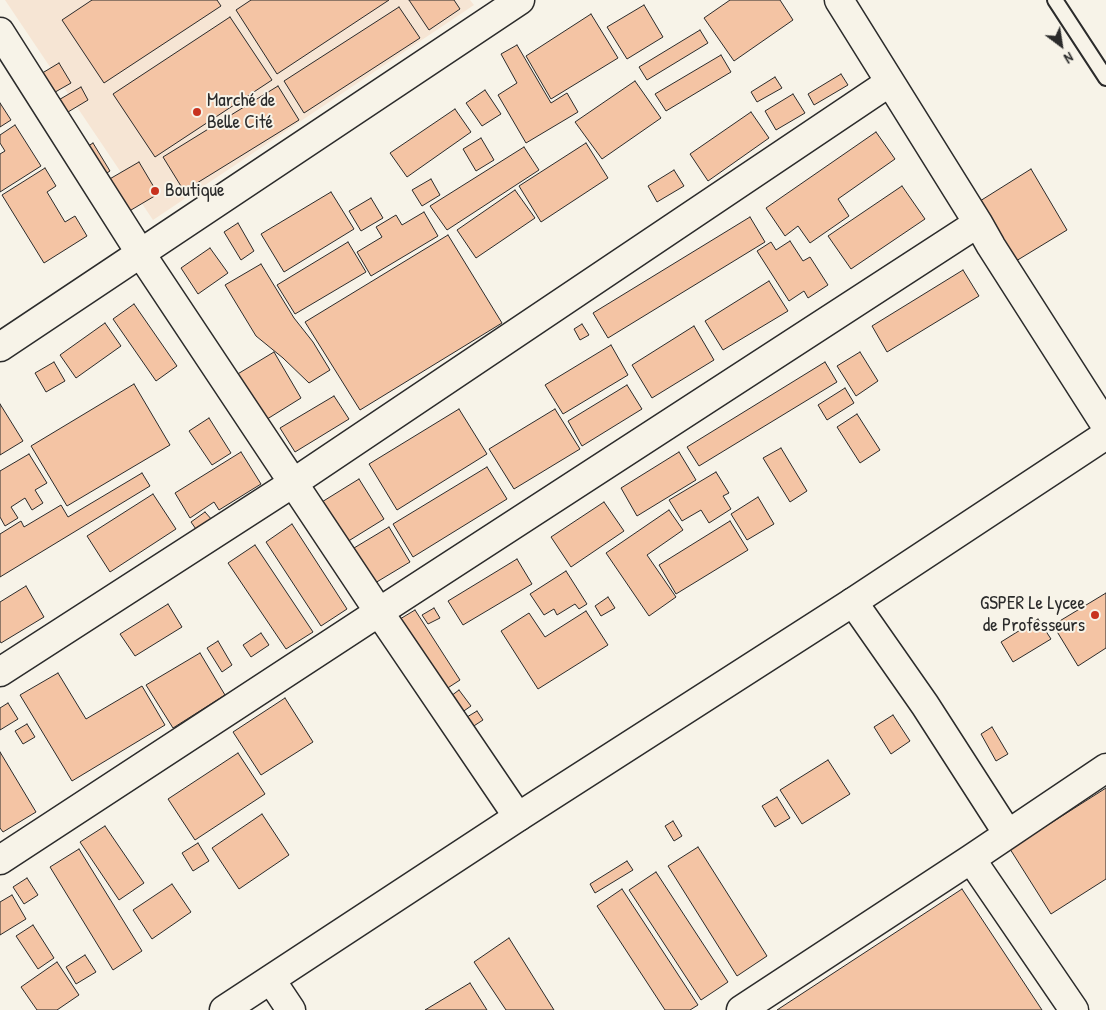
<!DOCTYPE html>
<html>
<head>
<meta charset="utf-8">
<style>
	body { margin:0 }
	#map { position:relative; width:1106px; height:1010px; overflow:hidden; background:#f7f3e8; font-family:"Patrick Hand",sans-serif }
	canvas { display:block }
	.north { position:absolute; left:1036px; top:20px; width:50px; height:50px; -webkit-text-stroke:4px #f7f3e8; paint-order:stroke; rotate:149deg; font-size:14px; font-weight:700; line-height:20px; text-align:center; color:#2b2b2b }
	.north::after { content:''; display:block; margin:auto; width:18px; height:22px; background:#2b2b2b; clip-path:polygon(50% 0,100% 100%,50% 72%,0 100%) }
</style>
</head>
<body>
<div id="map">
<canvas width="1106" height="1010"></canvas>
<div class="north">N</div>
</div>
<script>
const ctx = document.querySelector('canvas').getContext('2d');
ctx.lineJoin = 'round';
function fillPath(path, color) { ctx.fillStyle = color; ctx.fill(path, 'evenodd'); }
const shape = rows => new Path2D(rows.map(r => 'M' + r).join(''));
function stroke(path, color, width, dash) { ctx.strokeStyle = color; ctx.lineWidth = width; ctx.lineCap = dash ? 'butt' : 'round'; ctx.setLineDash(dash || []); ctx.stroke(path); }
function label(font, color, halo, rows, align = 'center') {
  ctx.font = font + ' "Patrick Hand",sans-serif'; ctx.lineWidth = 4; ctx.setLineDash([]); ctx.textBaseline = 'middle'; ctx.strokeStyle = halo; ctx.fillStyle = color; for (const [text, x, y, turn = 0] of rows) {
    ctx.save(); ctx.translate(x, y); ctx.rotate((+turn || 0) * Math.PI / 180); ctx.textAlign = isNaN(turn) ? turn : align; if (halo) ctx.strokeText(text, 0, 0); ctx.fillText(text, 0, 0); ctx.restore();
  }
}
const built = shape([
	[5,0,470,0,474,5,153,220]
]);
const building = shape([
	[92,0,217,0,221,6,104,83,62,20,92,0],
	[251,0,389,0,277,74,236,10,251,0],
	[409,0,454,0,460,9,429,30,409,0],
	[730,0,780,0,793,20,734,61,704,18,730,0],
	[644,5,663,37,627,59,607,27,644,5],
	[399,7,420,38,304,113,284,81,399,7],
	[591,14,618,58,551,99,526,56,591,14],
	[230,17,272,80,155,157,113,94,230,17],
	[700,30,708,43,647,80,639,67,700,30],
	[517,45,551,103,567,93,578,112,526,143,498,95,517,83,501,54,517,45],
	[721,55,731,72,666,111,655,94,721,55],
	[59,63,71,83,50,95,39,75,59,63],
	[841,74,848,85,814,105,808,94,841,74],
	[775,77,782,88,757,102,751,92,775,77],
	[635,81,661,118,602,159,575,122,635,81],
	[278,86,299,120,184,191,163,157,278,86],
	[81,87,88,100,58,118,50,105,81,87],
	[485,90,501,114,482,126,466,103,485,90],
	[793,94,805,113,776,130,765,111,793,94],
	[0,103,11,120,0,127,0,103],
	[455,109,471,132,407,177,390,153,455,109],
	[751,112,769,138,708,181,690,154,751,112],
	[15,125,41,166,0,192,0,154,5,151,0,143,0,135,15,125],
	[876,132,895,159,838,199,849,216,810,243,798,226,785,236,766,208,876,132],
	[481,138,494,160,476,171,463,149,481,138],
	[93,143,110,171,99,178,82,150,93,143],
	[586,143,608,178,541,222,519,186,586,143],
	[524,147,539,170,447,230,430,206,524,147],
	[139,162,158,194,121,216,101,184,139,162],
	[45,168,56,186,47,192,65,222,75,216,87,236,44,263,2,195,45,168],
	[1031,169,1067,230,1016,261,980,201,1031,169],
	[674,170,684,186,657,202,648,186,674,170],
	[431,179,440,195,422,206,412,190,431,179],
	[902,186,925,219,851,269,828,236,902,186],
	[515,190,535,218,476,258,457,230,515,190],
	[331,192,354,229,284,272,261,234,331,192],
	[371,198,383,218,361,231,349,211,371,198],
	[424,212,438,236,371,276,357,252,382,237,376,227,396,215,402,225,424,212],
	[750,217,765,242,608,338,593,313,750,217],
	[238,223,254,251,241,260,224,232,238,223],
	[448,235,502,323,360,410,305,322,448,235],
	[790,241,803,261,810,257,828,285,808,298,804,291,789,301,757,251,771,242,776,250,790,241],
	[348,242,366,272,295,314,277,285,348,242],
	[210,248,228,273,198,294,181,268,210,248],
	[261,264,294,318,313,342,330,370,309,383,283,358,256,336,225,285,261,264],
	[963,270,979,296,887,352,872,326,963,270],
	[769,281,788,311,723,350,705,321,769,281],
	[134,304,177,366,156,381,113,319,134,304],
	[105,323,121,346,76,378,60,355,105,323],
	[582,324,589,335,580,340,574,329,582,324],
	[694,326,714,360,652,398,632,365,694,326],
	[611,345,628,375,563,414,545,385,611,345],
	[274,352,301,398,264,421,236,375,274,352],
	[860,352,878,381,856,396,837,366,860,352],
	[54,362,65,381,46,392,35,373,54,362],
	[825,362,837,382,699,466,687,447,825,362],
	[134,384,170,445,67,506,31,446,134,384],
	[627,385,642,409,582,446,568,421,627,385],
	[845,388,854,403,827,420,818,405,845,388],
	[334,396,349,419,295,452,280,428,334,396],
	[0,404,23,441,0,455,0,404],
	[459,409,487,454,397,510,369,464,459,409],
	[555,409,580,449,514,489,489,449,555,409],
	[857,414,880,450,860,463,837,427,857,414],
	[209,418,231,453,212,465,189,431,209,418],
	[781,448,807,491,790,502,763,458,781,448],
	[241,452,261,484,219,510,214,502,190,518,175,493,241,452],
	[679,452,696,480,637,516,621,488,679,452],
	[29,454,47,483,35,490,43,503,32,510,25,498,11,507,18,518,5,526,0,517,0,471,29,454],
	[487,467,507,499,413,557,393,524,487,467],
	[716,472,729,493,723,496,731,509,709,523,701,510,682,521,669,500,716,472],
	[142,473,150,486,0,577,0,534,21,521,24,527,61,505,68,517,142,473],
	[359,479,384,519,342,545,317,505,359,479],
	[153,494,176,529,110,572,87,536,153,494],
	[758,497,774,524,747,540,731,514,758,497],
	[604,502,624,531,571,567,551,537,604,502],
	[669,510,683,530,647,555,676,597,649,616,606,553,669,510],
	[205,512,213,521,198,532,191,522,205,512],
	[730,521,748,550,676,594,659,565,730,521],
	[292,524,347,609,321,626,266,542,292,524],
	[389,527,410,562,370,586,349,551,389,527],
	[255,545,313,632,286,649,228,563,255,545],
	[517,559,532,584,463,625,448,601,517,559],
	[566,571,587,604,579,609,575,604,557,615,554,609,544,615,530,594,566,571],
	[26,586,44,617,1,643,0,641,0,602,26,586],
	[1106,593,1106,648,1078,666,1053,625,1106,593],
	[608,597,615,608,601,616,595,606,608,597],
	[168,604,182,627,135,656,120,634,168,604],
	[434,608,440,618,428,624,422,615,434,608],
	[415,610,460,680,440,693,395,622,415,610],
	[586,611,608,645,538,689,501,631,529,613,545,637,586,611],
	[1038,619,1051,639,1013,662,1001,642,1038,619],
	[261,633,269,645,251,657,243,645,261,633],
	[218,641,232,665,222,672,207,648,218,641],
	[200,653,225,695,173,728,146,685,200,653],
	[58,673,86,719,142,686,165,725,72,781,20,695,58,673],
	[459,690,471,706,458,715,447,699,459,690],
	[285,698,313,742,261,775,233,732,285,698],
	[8,703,18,719,0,730,0,708,8,703],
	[477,711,483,720,463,733,457,723,477,711],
	[893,715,910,741,891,754,874,727,893,715],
	[27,724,35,737,23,744,15,731,27,724],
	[992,727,1008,754,996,761,981,734,992,727],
	[0,752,36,812,3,832,0,828,0,752],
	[238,753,265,794,195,840,168,799,238,753],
	[828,760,850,794,802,824,780,790,828,760],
	[1106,788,1106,879,1051,914,1010,849,1106,788],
	[777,797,790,818,775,827,762,806,777,797],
	[262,814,289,855,239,889,212,848,262,814],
	[673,821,682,836,674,841,665,826,673,821],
	[105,826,144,883,119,900,80,842,105,826],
	[198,843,209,861,193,871,182,853,198,843],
	[698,847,767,956,737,976,668,866,698,847],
	[79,849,142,951,113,970,50,867,79,849],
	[627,861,633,870,595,893,590,884,627,861],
	[656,872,728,982,701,1000,629,890,656,872],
	[27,878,38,895,24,904,13,887,27,878],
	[172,884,191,912,152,939,133,910,172,884],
	[622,889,698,1005,690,1010,665,1010,597,906,622,889],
	[962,889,1042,1010,777,1010,962,889],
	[12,895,26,919,0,935,0,902,12,895],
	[33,925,54,958,38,969,16,936,33,925],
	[509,938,554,1010,506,1010,474,962,509,938],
	[85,955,96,972,76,984,66,967,85,955],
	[57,962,79,995,57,1010,37,1010,21,987,57,962],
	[470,983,487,1010,425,1010,470,983]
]);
const lane = shape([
	[1055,0,1106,78]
]);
const street = shape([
	[839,0,978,223,991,246,1106,426],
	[0,32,141,254,379,612,518,817],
	[0,347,520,0],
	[853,602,925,705,1008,834],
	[0,672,293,483,890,82],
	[971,859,1074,1010],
	[0,860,379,612,978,223],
	[271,980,291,1010],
	[741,1010,971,859,1106,768]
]);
const secondary = shape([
	[224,1010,518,817,853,602,1106,435]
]);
const markers = [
	[197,112,5,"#c8321e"],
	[155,191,5,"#c8321e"],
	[1095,615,5,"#c8321e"]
];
const poiNames = [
	["Marché de",207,101],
	["Belle Cité",207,123],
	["Boutique",165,191],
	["GSPER Le Lycee",1085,604,"right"],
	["de Professeurs",1085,626,"right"]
];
fillPath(built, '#f6e5d4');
fillPath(building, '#f4c4a4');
stroke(building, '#2b2b2b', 1);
stroke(lane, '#2b2b2b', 18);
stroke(street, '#2b2b2b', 31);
stroke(secondary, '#2b2b2b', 31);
stroke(lane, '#f7f3e8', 14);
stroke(street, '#f7f3e8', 28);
stroke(secondary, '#f7f3e8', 28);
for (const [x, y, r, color] of markers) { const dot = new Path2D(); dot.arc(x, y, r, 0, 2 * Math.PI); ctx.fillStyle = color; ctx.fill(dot); stroke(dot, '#f7f3e8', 2); }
label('19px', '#2b2b2b', '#f7f3e8', poiNames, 'left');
</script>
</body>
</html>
